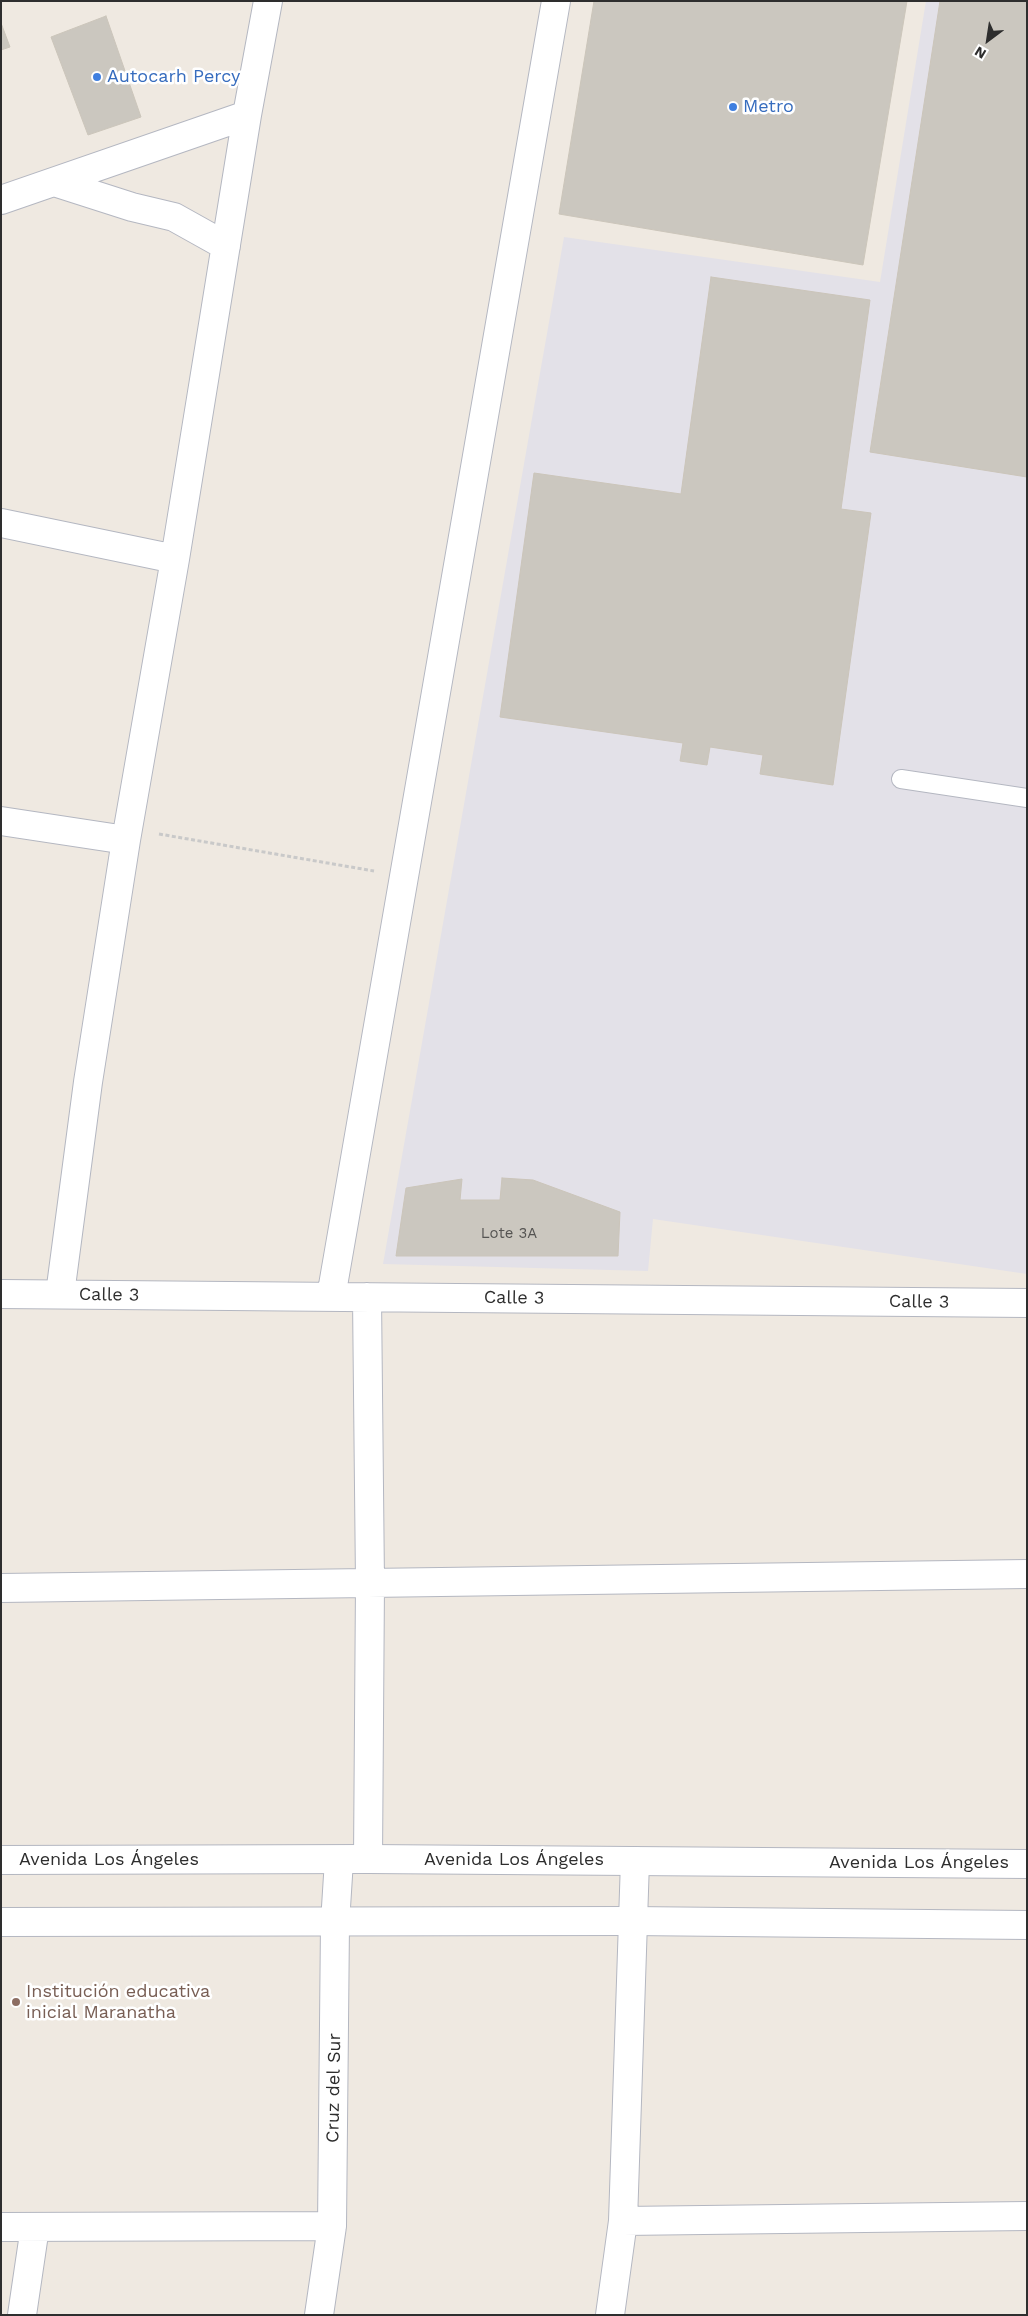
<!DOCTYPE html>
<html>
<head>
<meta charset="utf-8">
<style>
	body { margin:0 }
	#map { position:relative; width:1028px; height:2316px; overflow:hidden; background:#efe9e1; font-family:"Work Sans",sans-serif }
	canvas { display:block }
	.frame { position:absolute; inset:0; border:2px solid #2e2e2e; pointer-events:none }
	.north { position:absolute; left:963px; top:15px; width:50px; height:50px; -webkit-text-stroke:4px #fff; paint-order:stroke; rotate:211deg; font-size:14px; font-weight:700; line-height:20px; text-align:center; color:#2e2e2e }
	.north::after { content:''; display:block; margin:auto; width:18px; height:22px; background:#2e2e2e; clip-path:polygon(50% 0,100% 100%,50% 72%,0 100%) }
</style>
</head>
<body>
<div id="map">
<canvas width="1028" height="2316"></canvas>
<div class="frame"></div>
<div class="north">N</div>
</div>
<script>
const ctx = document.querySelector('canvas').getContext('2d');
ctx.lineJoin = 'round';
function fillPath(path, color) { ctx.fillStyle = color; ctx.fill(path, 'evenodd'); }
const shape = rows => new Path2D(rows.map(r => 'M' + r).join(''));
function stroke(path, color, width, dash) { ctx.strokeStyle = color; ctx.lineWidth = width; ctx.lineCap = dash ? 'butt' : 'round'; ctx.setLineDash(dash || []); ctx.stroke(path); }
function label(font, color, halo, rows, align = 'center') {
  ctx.font = font + ' "Work Sans",sans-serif'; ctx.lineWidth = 5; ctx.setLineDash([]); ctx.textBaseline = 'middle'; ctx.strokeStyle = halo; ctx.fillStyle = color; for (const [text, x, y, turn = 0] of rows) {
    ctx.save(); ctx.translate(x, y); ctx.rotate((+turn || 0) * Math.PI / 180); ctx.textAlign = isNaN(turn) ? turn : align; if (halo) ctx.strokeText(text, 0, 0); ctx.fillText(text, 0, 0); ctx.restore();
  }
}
const industrial = shape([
	[926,1,1027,1,1027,1274,653,1219,648,1271,383,1264,564,237,880,282]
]);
const building = shape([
	[594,1,907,1,863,265,559,214,594,1],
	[940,1,1027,1,1027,477,870,452,940,1],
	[106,16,141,117,88,135,51,37,106,16],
	[1,23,10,47,1,50,1,23],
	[711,277,870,300,841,509,871,513,833,785,760,774,763,755,710,747,707,765,680,761,683,743,500,717,534,473,681,494,711,277],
	[502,1178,533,1180,620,1212,618,1256,396,1256,406,1188,462,1179,460,1200,500,1200,502,1178]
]);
const path = shape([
	[159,834,374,871]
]);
const service = shape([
	[901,779,1027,798]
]);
const minor = shape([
	[54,182,132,207,174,217,226,246],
	[1,200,247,115],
	[1,523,175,559],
	[1,821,126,840],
	[1,1294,1027,1303],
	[60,1294,88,1082,126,840,175,559,247,115,268,1],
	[331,1297,556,1],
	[367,1297,370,1583,368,1859],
	[1,1588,1027,1574],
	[623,2221,1027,2216],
	[1,2227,332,2226],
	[22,2315,35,2227],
	[319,2315,332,2226,335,1923,339,1860],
	[610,2315,623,2221,635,1861]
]);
const tertiary = shape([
	[1,1860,368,1859,1027,1864],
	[1,1922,631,1921,1027,1925]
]);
const markers = [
	[97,77,5,"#3f7fe0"],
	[733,107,5,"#3f7fe0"],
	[16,2002,5,"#8d6e63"]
];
const numberNames = [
	["Lote 3A",509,1234]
];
const shopNames = [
	["Autocarh Percy",107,77],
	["Metro",743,107]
];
const streetNames = [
	["Calle 3",109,1295,1],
	["Calle 3",514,1298,1],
	["Calle 3",919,1302,1],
	["Avenida Los Ángeles",109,1860],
	["Avenida Los Ángeles",514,1860],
	["Avenida Los Ángeles",919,1863],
	["Cruz del Sur",334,2088,-89]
];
const educationNames = [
	["Institución educativa",26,1992],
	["inicial Maranatha",26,2013]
];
fillPath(industrial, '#e3e1e8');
fillPath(building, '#cbc7bf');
stroke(building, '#cbc5ba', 1);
stroke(service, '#b4b7c1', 20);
stroke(minor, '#b4b7c1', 30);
stroke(tertiary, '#b4b7c1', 30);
stroke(path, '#c9c9c9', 3, [4, 2.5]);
stroke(service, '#fff', 18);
stroke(minor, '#fff', 28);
stroke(tertiary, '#fff', 28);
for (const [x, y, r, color] of markers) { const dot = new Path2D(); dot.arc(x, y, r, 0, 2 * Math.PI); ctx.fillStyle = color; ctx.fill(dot); stroke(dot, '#fff', 2); }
label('15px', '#555452', null, numberNames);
label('18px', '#366cbe', '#fff', shopNames, 'left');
label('18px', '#2e2e2e', '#fff', streetNames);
label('18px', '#785e54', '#fff', educationNames, 'left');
</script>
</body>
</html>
